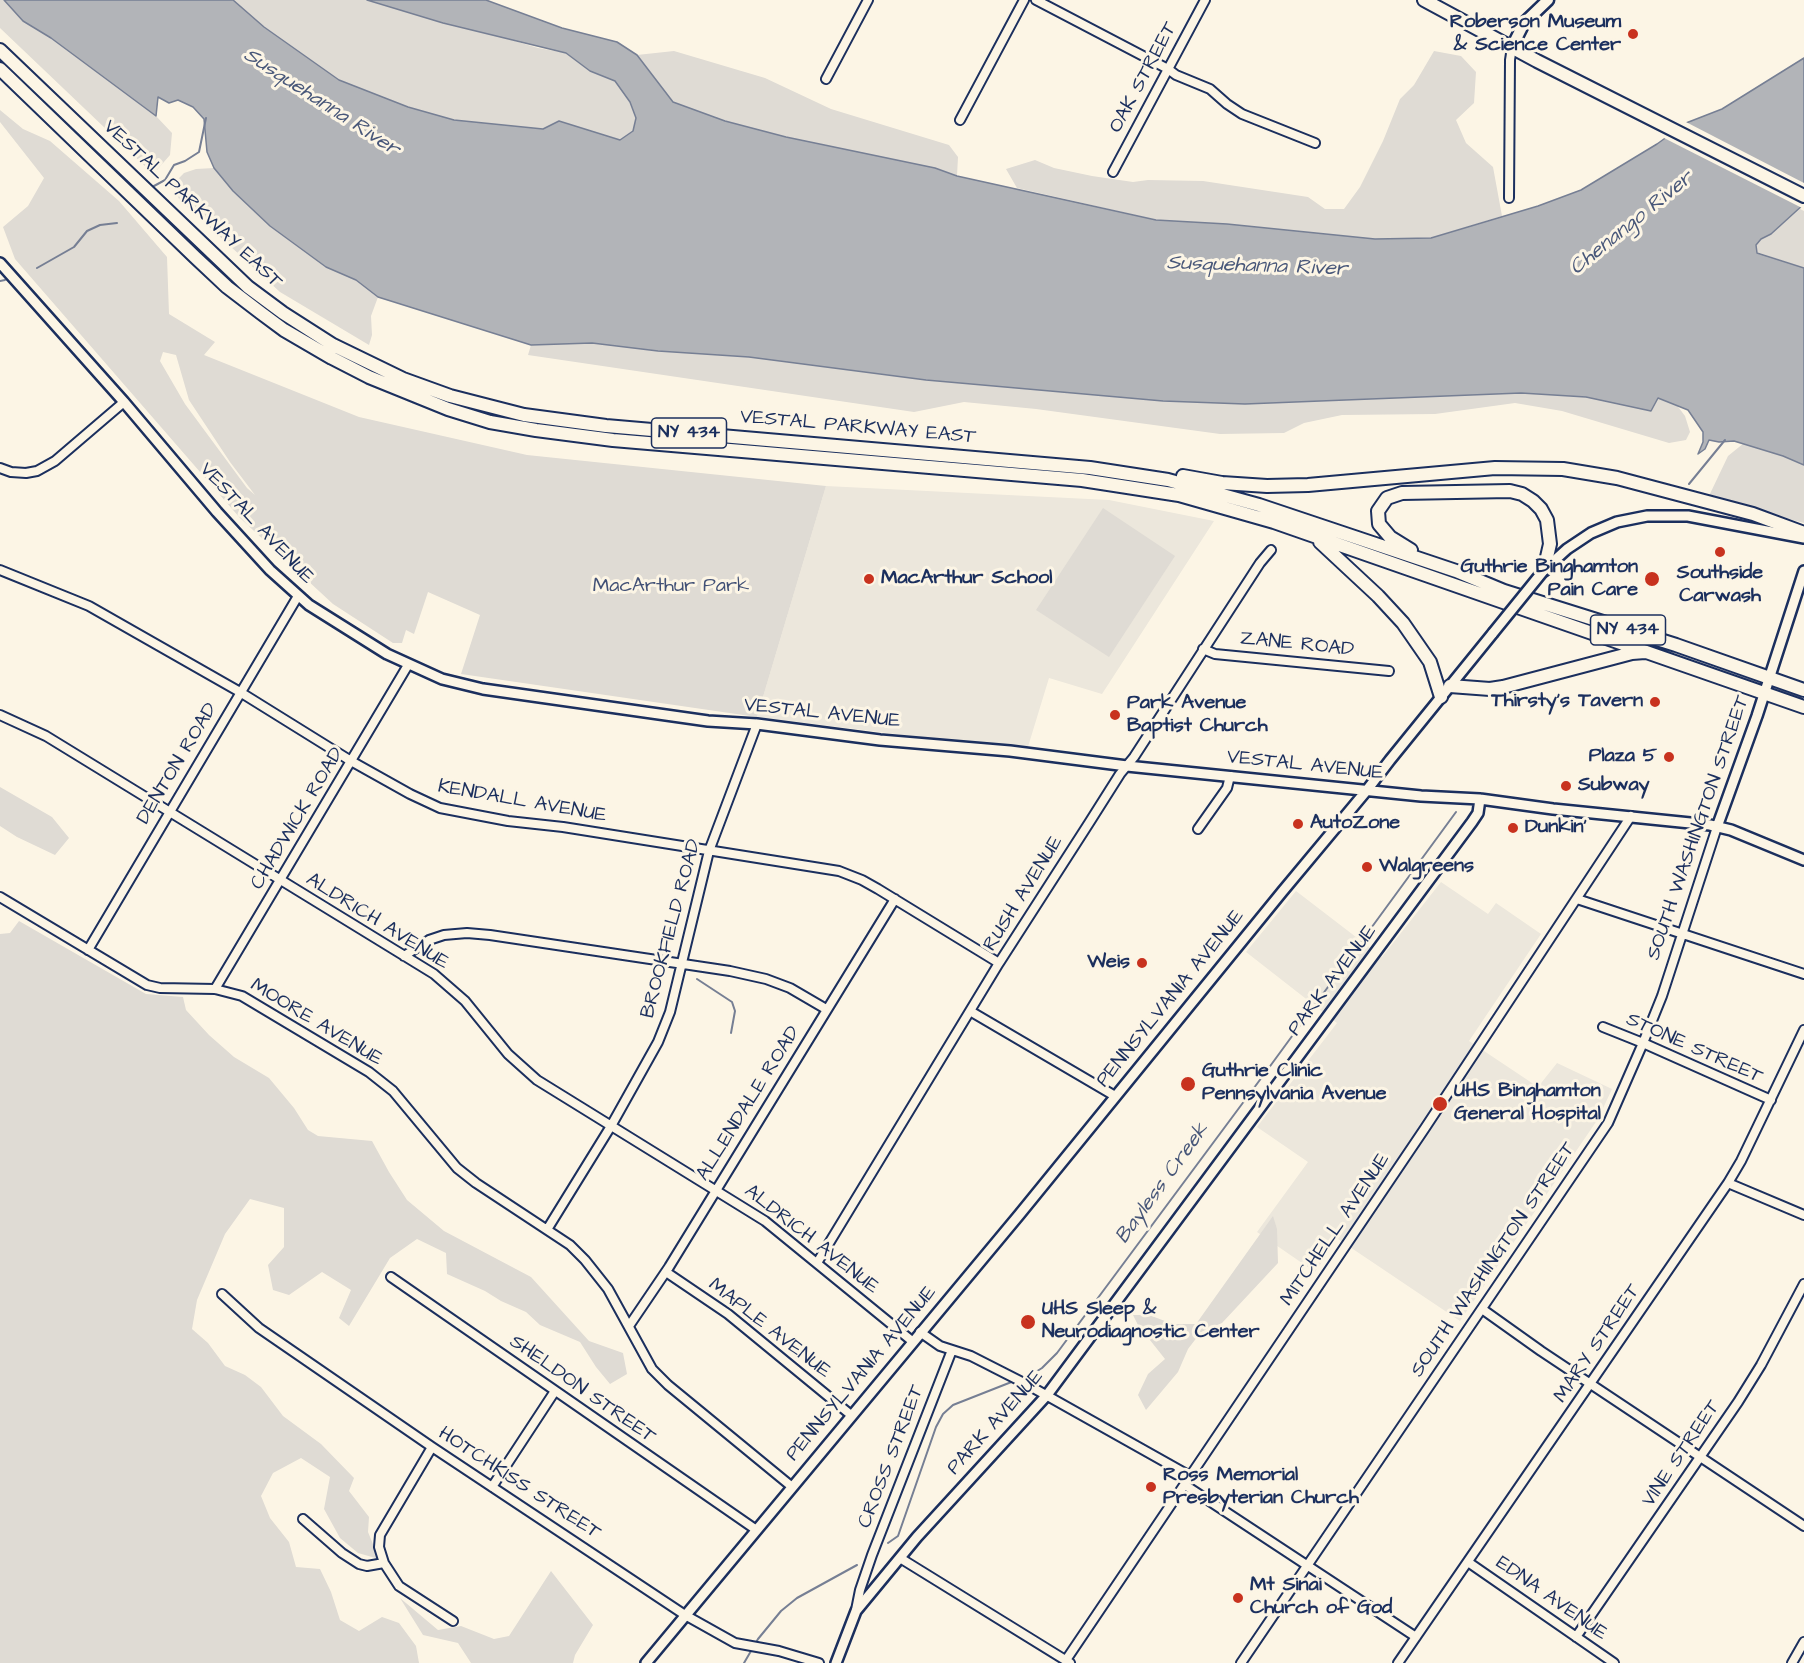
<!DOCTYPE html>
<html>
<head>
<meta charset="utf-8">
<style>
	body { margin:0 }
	canvas { display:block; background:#fcf5e5 }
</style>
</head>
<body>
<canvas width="1804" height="1663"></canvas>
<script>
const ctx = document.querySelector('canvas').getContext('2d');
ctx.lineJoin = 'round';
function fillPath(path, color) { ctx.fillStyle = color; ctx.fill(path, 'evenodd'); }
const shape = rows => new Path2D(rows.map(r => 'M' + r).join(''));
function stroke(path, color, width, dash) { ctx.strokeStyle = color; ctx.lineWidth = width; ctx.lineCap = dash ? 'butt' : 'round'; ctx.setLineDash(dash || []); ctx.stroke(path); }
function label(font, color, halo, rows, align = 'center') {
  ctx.font = font + ' "Architects Daughter",sans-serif'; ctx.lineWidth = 6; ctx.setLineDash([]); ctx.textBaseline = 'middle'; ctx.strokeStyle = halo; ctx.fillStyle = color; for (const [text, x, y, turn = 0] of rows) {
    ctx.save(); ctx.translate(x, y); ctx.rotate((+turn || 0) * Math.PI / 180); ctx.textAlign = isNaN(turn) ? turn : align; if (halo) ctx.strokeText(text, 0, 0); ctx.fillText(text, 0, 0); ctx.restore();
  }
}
const built = shape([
	[826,486,1109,500,1214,521,1102,694,1049,678,1027,750,757,717],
	[1441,882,1488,914,1496,903,1541,934,1469,1041,1538,1087,1557,1063,1612,1089,1598,1119,1460,1321,1338,1239,1315,1272,1257,1232,1308,1162,1257,1127,1337,1023,1246,952,1296,891,1382,957]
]);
const green = shape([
	[0,0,4,0,23,21,51,38,156,116,172,133,170,155,157,170,149,170,0,28],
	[233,0,367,0,443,23,498,36,538,48,566,53,590,71,615,81,630,102,636,118,633,131,620,140,559,121,543,129,454,120,408,107,339,80,264,27],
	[674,51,765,78,831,109,949,145,958,157,957,176,935,168,786,137,725,121,673,102,637,55],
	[1434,51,1461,56,1476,72,1474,103,1456,120,1466,143,1493,167,1502,216,1431,238,1375,239,1227,224,1157,220,1017,188,1006,169,1035,160,1054,168,1092,176,1133,182,1148,180,1203,181,1308,197,1325,209,1344,209,1360,187,1383,141,1400,99,1414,85],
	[0,110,23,129,50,141,119,201,167,257,169,314,215,342,204,355,359,417,527,455,826,486,757,717,461,674,480,615,428,592,414,634,406,630,402,643,393,643,333,604,240,518,15,259,3,227,28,206,44,178,0,122],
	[163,352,176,355,189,400,230,462,255,495,247,488,185,404,160,361],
	[214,168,233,191,270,226,326,267,356,280,378,297,371,316,372,335,369,345,280,292,179,199,173,184,184,173,196,169],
	[1800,209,1804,211,1804,268,1757,252,1756,245,1761,239,1771,234],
	[592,343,658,351,749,357,925,380,1163,401,1245,404,1521,393,1586,397,1651,411,1658,398,1676,404,1685,416,1690,432,1686,440,1669,443,1562,411,1515,403,1435,414,1342,415,1304,423,1284,433,1220,434,1036,409,964,402,914,412,528,355,531,345],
	[1744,443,1783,456,1804,465,1804,523,1708,498,1728,456],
	[1103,508,1175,556,1109,657,1036,610],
	[0,787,52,817,69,838,55,855,17,837,0,826],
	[19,921,146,994,183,997,186,1010,209,1035,234,1057,269,1078,294,1108,308,1130,318,1136,372,1141,389,1172,407,1200,444,1231,531,1277,589,1341,623,1353,627,1374,610,1384,596,1367,580,1342,540,1325,526,1312,501,1301,485,1291,447,1274,446,1253,417,1239,390,1258,349,1326,339,1318,351,1290,322,1272,289,1295,273,1290,268,1265,284,1247,284,1208,250,1199,225,1234,197,1300,192,1329,208,1343,225,1366,245,1375,261,1387,283,1416,321,1444,354,1478,349,1491,369,1517,368,1532,379,1559,358,1553,340,1538,324,1509,330,1477,301,1458,273,1473,261,1496,270,1518,289,1542,296,1567,320,1569,331,1592,340,1620,359,1631,382,1617,399,1623,416,1646,419,1663,0,1663,0,934,10,933],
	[1273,1216,1277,1229,1278,1263,1222,1323,1201,1332,1188,1349,1178,1372,1146,1410,1138,1395,1148,1374,1165,1359,1138,1325,1133,1315,1149,1315,1173,1324,1196,1324],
	[551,1571,593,1625,575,1655,573,1663,471,1663,458,1643,423,1635,400,1598,438,1630,461,1626,494,1639,509,1636]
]);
const water = shape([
	[4,0,233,0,264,27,339,80,408,107,454,120,543,129,559,121,620,140,633,131,636,118,630,102,615,81,590,71,566,53,443,23,367,0,486,0,562,28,617,42,637,55,673,102,725,121,786,137,935,168,957,176,1156,220,1227,224,1375,239,1431,238,1538,206,1581,190,1657,144,1686,123,1722,109,1804,58,1804,204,1771,234,1761,239,1756,245,1757,253,1804,268,1804,465,1783,456,1734,441,1719,442,1709,440,1705,449,1698,454,1703,442,1703,432,1688,410,1658,398,1651,411,1586,397,1521,393,1245,404,1163,401,926,380,749,357,658,351,592,343,531,345,378,297,356,280,326,267,270,226,233,191,214,168,207,152,204,119,193,107,178,100,169,103,158,97,156,116,51,38,23,21,4,0]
]);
const pier = shape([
	[1684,121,1804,183,1804,209,1662,137]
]);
const stream = shape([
	[154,186,165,180,174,165,185,161,199,152,206,118],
	[37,268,74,247,87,231,100,225,117,223],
	[0,281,5,280],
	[1689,484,1725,440],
	[697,979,732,1002,735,1011,731,1033],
	[1022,1378,1031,1375,1042,1368,1057,1353,1268,1069,1456,812],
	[888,1543,898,1536,936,1427,943,1414,953,1405,1014,1381],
	[744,1663,758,1639,781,1611,797,1598,857,1565]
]);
const minor = shape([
	[1036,0,1168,69,1176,75,1210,89,1227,104,1242,114,1315,143],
	[826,79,868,0],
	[960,120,1024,0],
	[1113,172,1205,0],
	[1509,198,1510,60,1512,47],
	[0,468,11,472,26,473,37,471,55,461,124,402],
	[0,570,89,606,240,692,351,761,410,794,440,808,508,821,563,827,839,871,862,880,878,889,999,963],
	[1203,649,1215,654,1389,671],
	[0,715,46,736,434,974,465,1001,508,1054,537,1080,765,1221,912,1341],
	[1198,829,1227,788,1230,776],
	[0,897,147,985,160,988,215,989,242,996,369,1072,393,1091,457,1168,476,1183,570,1245,585,1260,608,1289,652,1369,668,1385,791,1486],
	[1577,899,1804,974],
	[88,950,298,596],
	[404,956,429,940,444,935,467,933,490,935,730,971,766,979,790,988,826,1009],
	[215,989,408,665],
	[970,1011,1115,1096],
	[1603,1027,1643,1043,1771,1100],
	[1728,1183,1804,1215],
	[548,1228,611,1126,658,1042,670,1012,709,851,757,724],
	[817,1263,999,963,1089,823,1120,774,1134,757,1260,563,1271,550],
	[666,1272,728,1314,851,1415],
	[391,1277,755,1529],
	[222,1294,259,1328,432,1447,685,1615,735,1643,779,1651,819,1663],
	[1482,1309,1541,1351,1804,1526],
	[629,1326,669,1267,895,899],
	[920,1332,940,1346,971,1356,1028,1385,1190,1476],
	[1185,1485,1416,1637],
	[492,1487,555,1391],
	[303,1519,342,1553,359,1564,367,1566,384,1563,399,1586,453,1621],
	[900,1558,1070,1663],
	[1468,1562,1614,1663],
	[384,1563,379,1547,380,1535,432,1447],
	[856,1610,860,1590,872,1555,952,1350],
	[1576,1637,1738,1402,1761,1365,1804,1284],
	[1066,1660,1425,1128,1631,816],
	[1241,1663,1608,1123,1643,1043,1662,996,1717,827],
	[1398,1663,1728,1183,1741,1161,1804,1030],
	[1792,1663,1804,1642]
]);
const tertiary = shape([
	[0,263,124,402,217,512,270,570,309,605,387,654,442,679,483,689,708,721,757,724,880,740,1010,751,1127,766,1421,796,1480,799,1553,809,1710,825,1731,830,1804,860],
	[1545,569,1567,549,1591,533,1617,522,1647,516,1688,516,1804,538],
	[1717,827,1757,716,1804,571],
	[646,1663,1019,1215,1282,892,1367,790,1390,760,1493,633],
	[836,1663,856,1611,917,1537,1047,1395,1472,822,1478,813,1480,799]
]);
const secondary = shape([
	[1512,47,1524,23,1548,0]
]);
const primary = shape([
	[1424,0,1537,61,1804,196],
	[0,50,248,287,283,313,333,345,403,379,450,396,524,415,606,426,1090,468,1168,480,1259,505,1456,571,1504,591,1676,645,1804,690],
	[0,69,195,257,227,287,261,313,284,330,332,358,369,377,448,409,490,422,536,430,613,440,1082,480,1179,495,1274,522,1804,707],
	[1183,476,1222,483,1267,486,1308,485,1495,468,1563,469,1617,478,1753,514,1804,533],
	[1320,542,1378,596,1403,623,1430,662,1441,697],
	[1411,550,1390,537,1379,524,1378,511,1387,498,1402,493,1510,491,1522,494,1533,501,1541,509,1547,520,1550,544,1544,570],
	[1450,686,1490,689,1503,687,1632,653,1645,652]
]);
const tertiaryBridge = shape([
	[1493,633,1544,570]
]);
const markers = [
	[1633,34,6,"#c8321e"],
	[1720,552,6,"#c8321e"],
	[869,579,6,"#c8321e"],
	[1652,579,8,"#c8321e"],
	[1655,702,6,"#c8321e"],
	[1115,715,6,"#c8321e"],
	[1669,757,6,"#c8321e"],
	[1566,786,6,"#c8321e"],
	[1298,824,6,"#c8321e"],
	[1513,828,6,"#c8321e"],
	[1367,867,6,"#c8321e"],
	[1142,963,6,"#c8321e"],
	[1188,1084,8,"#c8321e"],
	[1440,1104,8,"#c8321e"],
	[1028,1322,8,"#c8321e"],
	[1151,1487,6,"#c8321e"],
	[1238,1598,6,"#c8321e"]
];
const shields = [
	[689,433,75],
	[1628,630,75]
];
const shieldNames = [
	["NY 434",689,433],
	["NY 434",1628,630]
];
const poiNames = [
	["Roberson Museum",1621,23,"right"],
	["& Science Center",1621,46,"right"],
	["Guthrie Binghamton",1638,568,"right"],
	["Pain Care",1638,591,"right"],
	["Southside",1720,574,"center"],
	["Carwash",1720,597,"center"],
	["MacArthur School",881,579],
	["Thirsty's Tavern",1643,702,"right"],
	["Park Avenue",1127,704],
	["Baptist Church",1127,727],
	["Plaza 5",1657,757,"right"],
	["Subway",1578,786],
	["AutoZone",1310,824],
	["Dunkin'",1525,828],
	["Walgreens",1379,867],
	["Weis",1130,963,"right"],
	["Guthrie Clinic",1202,1072],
	["Pennsylvania Avenue",1202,1095],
	["UHS Binghamton",1454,1092],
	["General Hospital",1454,1115],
	["UHS Sleep &",1042,1310],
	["Neurodiagnostic Center",1042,1333],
	["Ross Memorial",1163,1476],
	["Presbyterian Church",1163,1499],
	["Mt Sinai",1250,1586],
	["Church of God",1250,1609]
];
const streetNames = [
	["OAK STREET",1144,78,-62],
	["VESTAL PARKWAY EAST",192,205,43],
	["VESTAL PARKWAY EAST",858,428,5],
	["VESTAL AVENUE",256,524,47],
	["ZANE ROAD",1297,645,6],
	["VESTAL AVENUE",822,714,6],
	["DENTON ROAD",178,764,-59],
	["VESTAL AVENUE",1305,766,6],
	["KENDALL AVENUE",522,802,10],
	["CHADWICK ROAD",298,819,-59],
	["SOUTH WASHINGTON STREET",1699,828,-71],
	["RUSH AVENUE",1024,894,-58],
	["ALDRICH AVENUE",377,922,32],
	["BROOKFIELD ROAD",672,929,-75],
	["PARK AVENUE",1333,981,-53],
	["PENNSYLVANIA AVENUE",1171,999,-51],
	["MOORE AVENUE",316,1023,31],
	["STONE STREET",1694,1049,24],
	["ALLENDALE ROAD",749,1104,-58],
	["MITCHELL AVENUE",1336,1230,-56],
	["ALDRICH AVENUE",811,1240,38],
	["SOUTH WASHINGTON STREET",1494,1260,-56],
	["MAPLE AVENUE",769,1329,38],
	["MARY STREET",1598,1344,-56],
	["PENNSYLVANIA AVENUE",862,1374,-50],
	["SHELDON STREET",582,1390,35],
	["PARK AVENUE",996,1423,-48],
	["VINE STREET",1682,1454,-56],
	["CROSS STREET",892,1457,-69],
	["HOTCHKISS STREET",519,1484,33],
	["EDNA AVENUE",1551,1599,35]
];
const parkNames = [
	["MacArthur Park",671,587]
];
const waterNames = [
	["Susquehanna River",321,103,33],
	["Chenango River",1632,224,-39],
	["Susquehanna River",1257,267,2],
	["Bayless Creek",1163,1184,-54]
];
fillPath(built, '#ece7dc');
fillPath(green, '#dfdbd4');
fillPath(water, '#b2b4b8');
stroke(water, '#767f94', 1.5);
fillPath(pier, '#fcf5e5');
stroke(stream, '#767f94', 2);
stroke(minor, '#1b2f5e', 12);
stroke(tertiary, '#1b2f5e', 14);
stroke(secondary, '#1b2f5e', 15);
stroke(primary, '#1b2f5e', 16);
stroke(minor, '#fcf5e5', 8);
stroke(tertiary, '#fcf5e5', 9);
stroke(secondary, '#fcf5e5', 10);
stroke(primary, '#fcf5e5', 12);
stroke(tertiaryBridge, '#1b2f5e', 14, []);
stroke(tertiaryBridge, '#fcf5e5', 9);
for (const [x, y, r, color] of markers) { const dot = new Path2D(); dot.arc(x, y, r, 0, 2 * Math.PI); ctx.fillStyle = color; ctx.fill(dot); stroke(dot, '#fcf5e5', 2); }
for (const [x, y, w] of shields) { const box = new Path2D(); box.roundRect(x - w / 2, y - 15, w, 30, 4.5); ctx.fillStyle = '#fcf5e5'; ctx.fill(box); stroke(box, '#1b2f5e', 1.5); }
label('bold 18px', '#1b2f5e', null, shieldNames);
label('bold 20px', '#1b2f5e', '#fcf5e5', poiNames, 'left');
label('20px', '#1b2f5e', '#fcf5e5', streetNames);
label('20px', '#425176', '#fcf5e5', parkNames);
label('italic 21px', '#485779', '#fcf5e5', waterNames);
</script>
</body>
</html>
